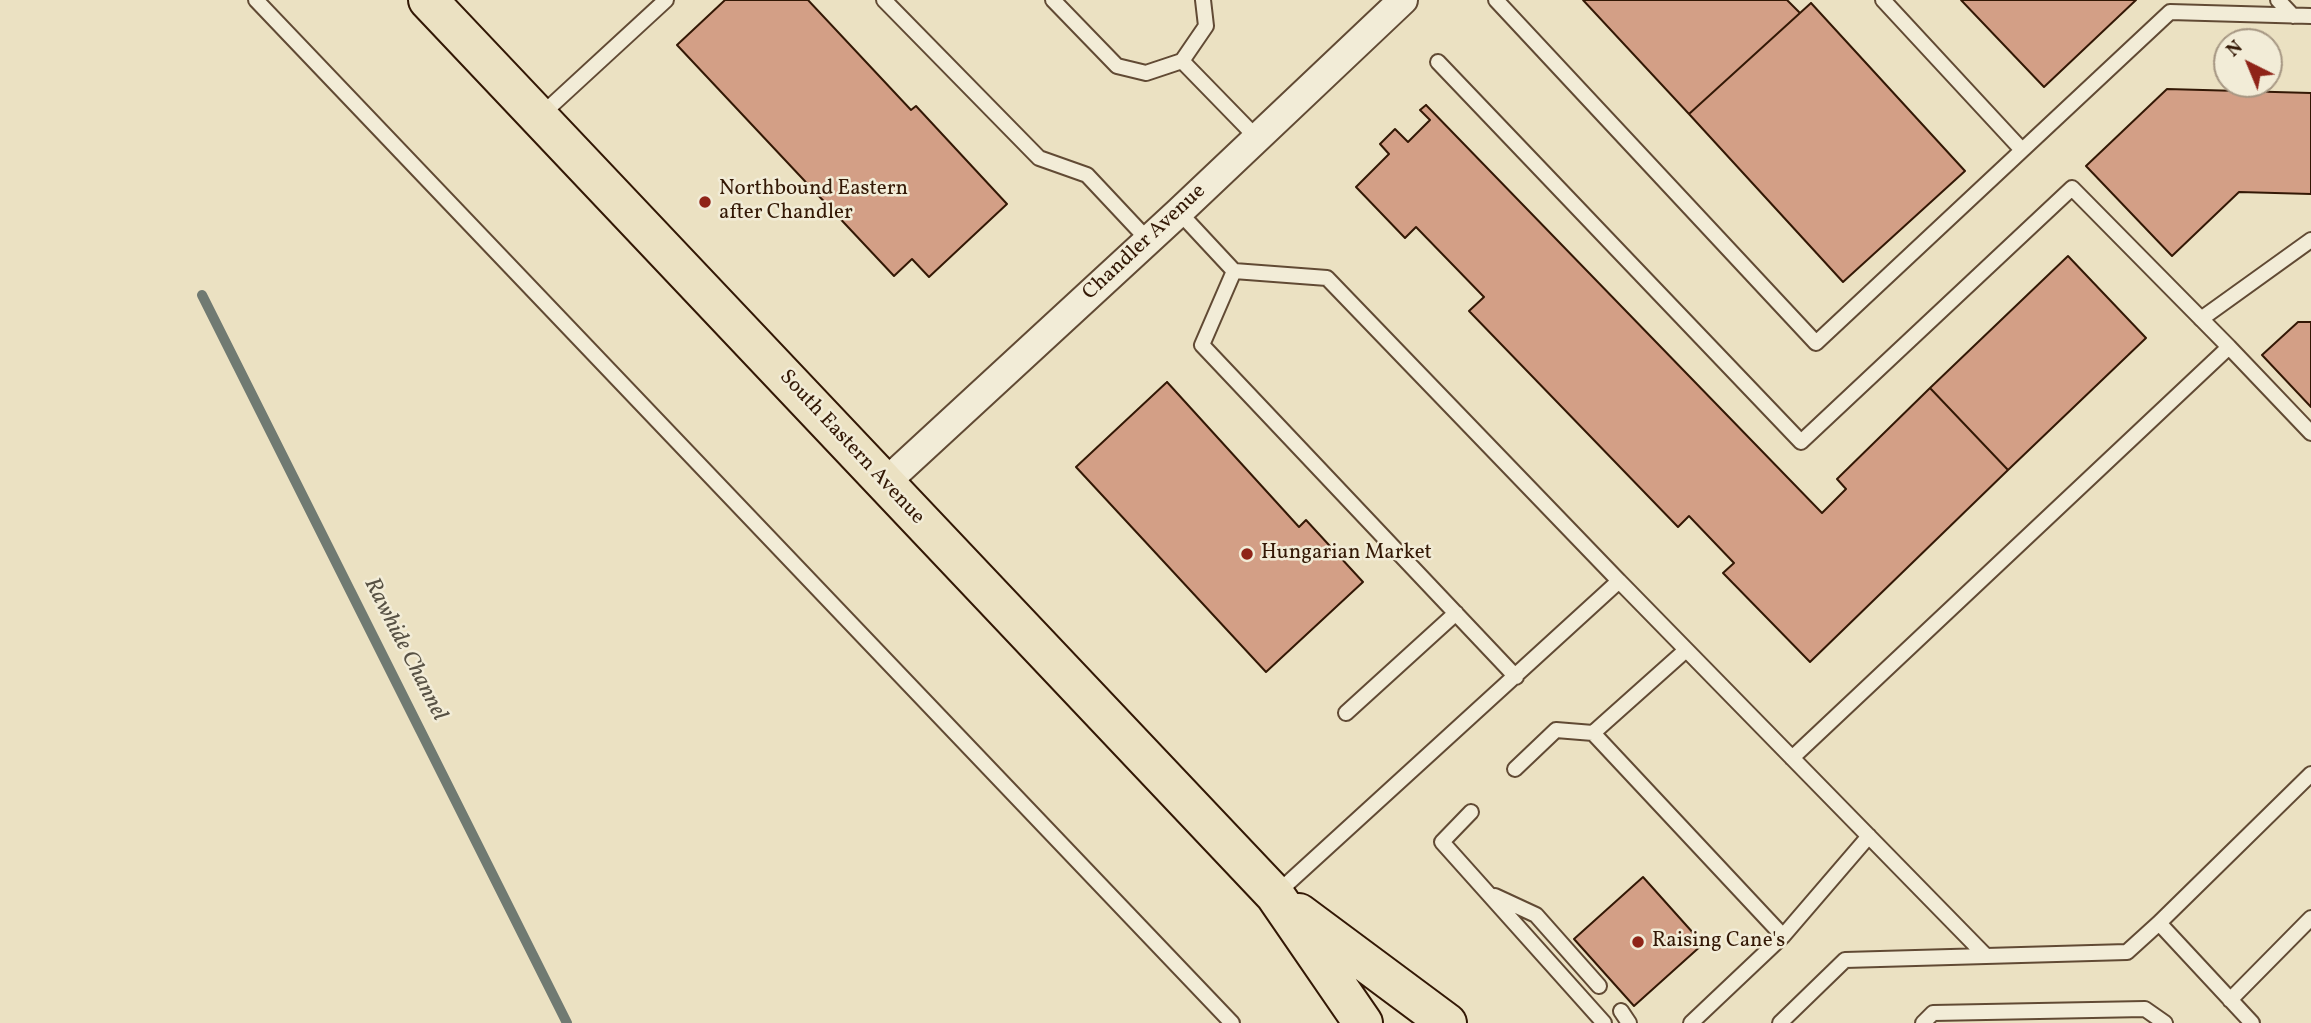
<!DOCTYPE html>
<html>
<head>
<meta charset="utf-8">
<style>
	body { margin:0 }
	#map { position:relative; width:2311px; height:1023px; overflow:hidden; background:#ebe1c2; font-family:Vollkorn,serif }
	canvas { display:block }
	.north { position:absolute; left:2213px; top:28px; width:70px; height:70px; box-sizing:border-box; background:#f2ecd7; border:2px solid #a69783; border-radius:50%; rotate:317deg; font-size:19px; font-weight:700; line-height:28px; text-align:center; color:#331805 }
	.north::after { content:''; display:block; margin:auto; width:24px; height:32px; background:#8f2418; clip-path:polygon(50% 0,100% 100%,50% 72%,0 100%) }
</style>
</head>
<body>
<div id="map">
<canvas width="2311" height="1023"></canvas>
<div class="north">N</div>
</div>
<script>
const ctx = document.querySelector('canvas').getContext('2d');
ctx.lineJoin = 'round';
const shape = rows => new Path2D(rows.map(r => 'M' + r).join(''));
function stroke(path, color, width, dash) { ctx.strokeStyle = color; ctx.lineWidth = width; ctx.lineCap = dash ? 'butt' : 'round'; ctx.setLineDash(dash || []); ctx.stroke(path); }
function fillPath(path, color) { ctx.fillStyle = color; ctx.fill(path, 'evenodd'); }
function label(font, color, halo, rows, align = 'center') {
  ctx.font = font + ' Vollkorn,serif'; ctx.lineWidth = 5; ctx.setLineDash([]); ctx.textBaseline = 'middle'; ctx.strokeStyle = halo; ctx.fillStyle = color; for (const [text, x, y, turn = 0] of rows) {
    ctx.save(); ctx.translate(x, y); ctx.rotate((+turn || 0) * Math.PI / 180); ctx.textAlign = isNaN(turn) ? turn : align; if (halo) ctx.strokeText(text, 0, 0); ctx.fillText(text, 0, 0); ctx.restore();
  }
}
const stream = shape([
	[202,295,567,1023]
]);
const building = shape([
	[725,0,808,0,911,110,916,106,1007,204,929,277,912,259,894,276,677,45,725,0],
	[1583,0,1787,0,1800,13,1689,114,1583,0],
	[1961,0,2136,0,2044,87,1961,0],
	[1811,3,1965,171,1843,282,1689,114,1811,3],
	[2167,89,2311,93,2311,194,2239,192,2172,256,2086,166,2167,89],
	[1426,105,1822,513,1846,489,1837,479,1930,388,2008,470,1810,662,1723,573,1734,563,1689,516,1678,527,1469,311,1484,297,1416,227,1405,238,1356,187,1389,154,1380,144,1395,129,1408,142,1430,120,1420,110,1426,105],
	[2068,256,2146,338,2008,470,1930,388,2068,256],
	[2298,322,2311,322,2311,407,2262,355,2298,322],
	[1167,382,1299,527,1306,520,1363,582,1266,672,1076,467,1167,382],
	[1643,877,1703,944,1634,1006,1574,939,1643,877]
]);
const lane = shape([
	[256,0,1232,1023],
	[884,0,1039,158,1087,175,1148,240],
	[1053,0,1117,66,1146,73,1182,61,1206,26,1203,0],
	[1496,0,1816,343,2170,12,2311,16],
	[1883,0,2022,150],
	[2278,0,2293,16],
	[1182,61,1257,138],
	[1438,62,1801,442,2072,188,2229,347,1792,758],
	[540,116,666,0],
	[1179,212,1234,271],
	[2201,319,2311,240],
	[2229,347,2311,433],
	[1686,650,1593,733,1783,936,1869,836],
	[1516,677,1202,345,1234,271,1327,278,1619,581],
	[1346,713,1456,613],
	[1515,769,1556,730,1593,733],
	[1471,812,1442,842,1604,1023],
	[1276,894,1619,581,1986,956],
	[1495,896,1536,915,1599,986],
	[2159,923,2311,774],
	[2230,1000,2311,918],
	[1621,1011,1629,1023],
	[1691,1023,1783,936],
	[1780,1023,1845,960,2127,952,2159,923,2252,1023],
	[1923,1023,1933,1013,2145,1009,2165,1023]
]);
const street = shape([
	[885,483,1179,212,1403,0]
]);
const primary = shape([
	[428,0,1275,895,1363,1023],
	[1299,913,1447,1023]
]);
const markers = [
	[705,202,7,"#8f2418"],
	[1247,554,7,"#8f2418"],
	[1638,942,7,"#8f2418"]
];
const poiNames = [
	["Northbound Eastern",719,190],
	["after Chandler",719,214],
	["Hungarian Market",1261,554],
	["Raising Cane's",1652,942]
];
const streetNames = [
	["Chandler Avenue",1145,243,-43],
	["South Eastern Avenue",851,448,47]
];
const waterNames = [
	["Rawhide Channel",404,650,63]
];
stroke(stream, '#707a72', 10);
fillPath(building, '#d39f86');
stroke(building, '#331805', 2);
stroke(lane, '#614a34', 18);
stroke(street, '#614a34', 32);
stroke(primary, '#331805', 42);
stroke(lane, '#f2ecd7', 14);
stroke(street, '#f2ecd7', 28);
stroke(primary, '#ebe1c2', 38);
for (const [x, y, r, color] of markers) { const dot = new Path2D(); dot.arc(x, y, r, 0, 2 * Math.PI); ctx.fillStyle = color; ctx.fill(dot); stroke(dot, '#f2ecd7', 2.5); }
label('21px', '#331805', '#f2ecd7', poiNames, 'left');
label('21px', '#331805', '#f2ecd7', streetNames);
label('italic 23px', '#575144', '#f2ecd7', waterNames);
</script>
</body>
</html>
